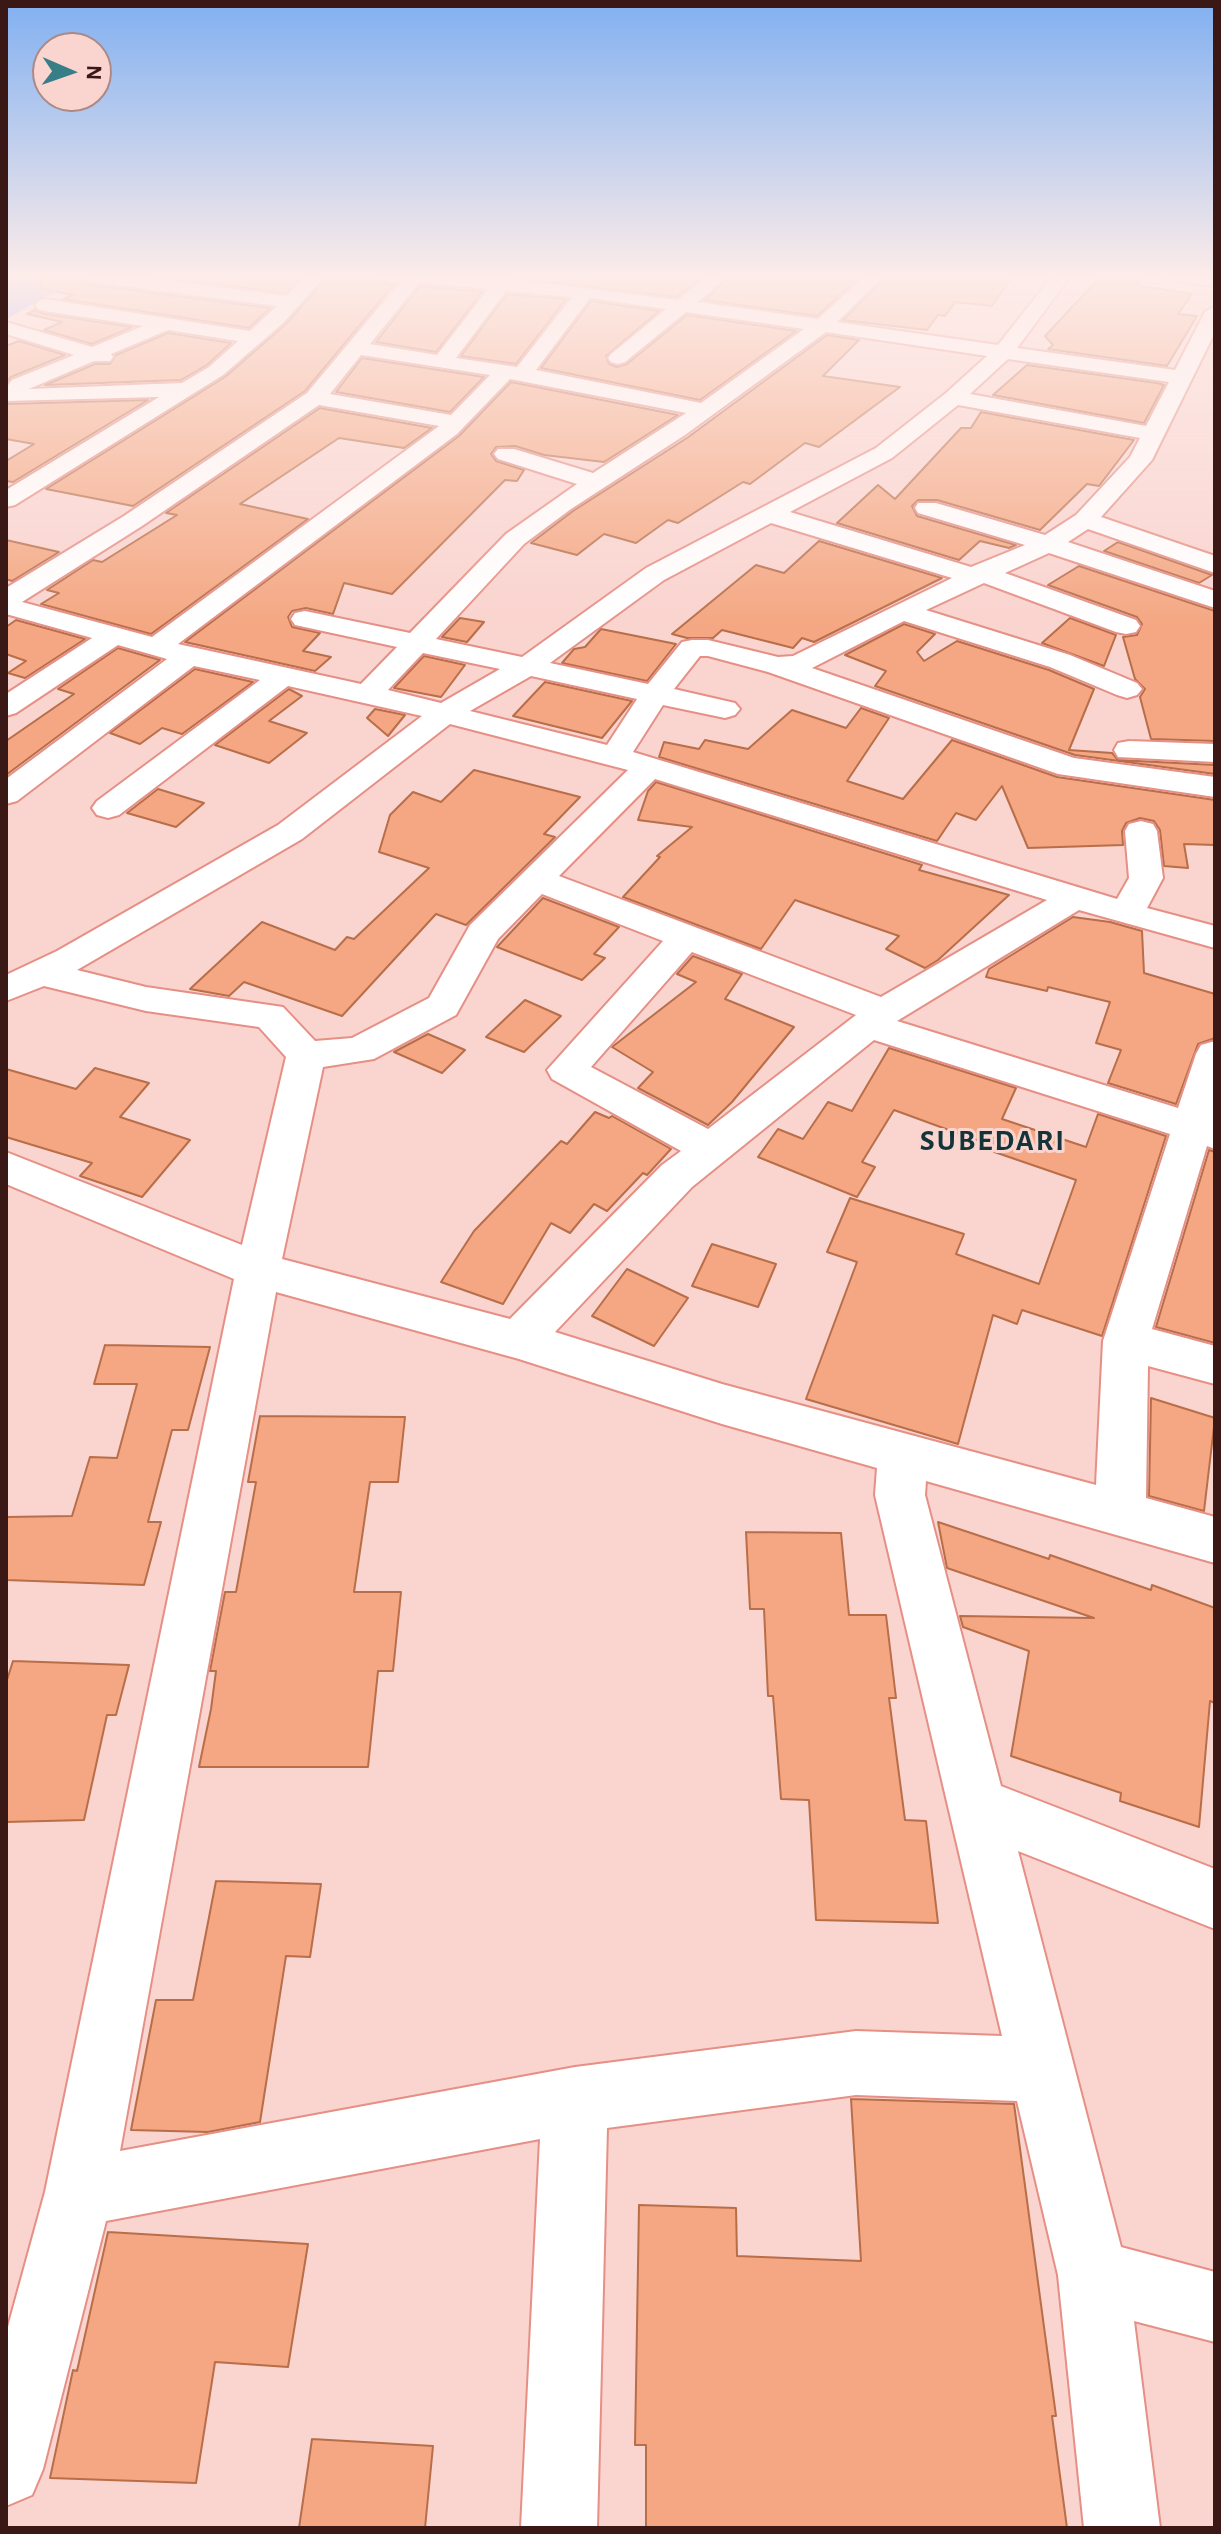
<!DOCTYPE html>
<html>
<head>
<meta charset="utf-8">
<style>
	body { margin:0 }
	#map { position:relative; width:1221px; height:2534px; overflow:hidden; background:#fad4cf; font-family:"Alegreya Sans",sans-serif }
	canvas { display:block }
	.frame { position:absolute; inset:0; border:8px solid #3a1815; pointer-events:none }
	.north { position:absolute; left:32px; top:32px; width:80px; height:80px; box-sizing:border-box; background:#fad4cf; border:2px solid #ad8985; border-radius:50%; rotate:92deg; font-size:22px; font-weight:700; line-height:32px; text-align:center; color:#3a1815 }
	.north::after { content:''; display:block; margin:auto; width:28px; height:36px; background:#377e87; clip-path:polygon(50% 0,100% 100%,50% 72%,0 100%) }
</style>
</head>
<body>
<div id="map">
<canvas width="1221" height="2534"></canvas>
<div class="frame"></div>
<div class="north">N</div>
</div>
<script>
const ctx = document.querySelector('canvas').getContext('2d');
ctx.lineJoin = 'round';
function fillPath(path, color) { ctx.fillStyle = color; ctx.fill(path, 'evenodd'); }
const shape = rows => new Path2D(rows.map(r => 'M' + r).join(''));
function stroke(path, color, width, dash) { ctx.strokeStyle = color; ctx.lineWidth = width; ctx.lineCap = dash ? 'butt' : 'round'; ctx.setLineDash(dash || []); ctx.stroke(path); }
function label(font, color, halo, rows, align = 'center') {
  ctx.font = font + ' "Alegreya Sans",sans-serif'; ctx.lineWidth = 6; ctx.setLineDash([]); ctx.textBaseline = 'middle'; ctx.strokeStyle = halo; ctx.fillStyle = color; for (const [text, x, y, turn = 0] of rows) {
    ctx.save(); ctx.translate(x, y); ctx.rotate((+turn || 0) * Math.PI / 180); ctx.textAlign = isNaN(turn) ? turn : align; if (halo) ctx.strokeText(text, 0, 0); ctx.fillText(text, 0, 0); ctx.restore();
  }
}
const water = shape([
	[6,274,87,274,6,319]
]);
const building = shape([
	[41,274,80,274,83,283,91,285,270,308,249,328,63,299,73,295,40,288,41,274],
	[137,274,304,274,286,293,137,274],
	[330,274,365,276,376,283,394,284,305,391,133,506,46,489,225,377,285,325,330,274],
	[481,274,607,280,612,274,706,274,677,297,481,274],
	[733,274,863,274,817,316,705,300,733,274],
	[889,274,1014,274,992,306,955,302,945,316,938,315,927,330,843,320,889,274],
	[1103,274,1146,274,1137,285,1192,294,1178,314,1197,316,1167,366,1048,349,1053,345,1045,336,1103,274],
	[420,286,482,292,436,352,376,342,420,286],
	[507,294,566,299,516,364,461,356,507,294],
	[591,301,659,311,606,356,609,364,617,367,627,364,687,315,796,331,700,400,541,368,591,301],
	[35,310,45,314,132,327,92,344,44,330,62,322,27,314,35,310],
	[168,333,231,343,207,365,181,380,45,385,95,364,110,364,116,355,168,333],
	[827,335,859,340,823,376,900,387,819,447,805,443,750,484,743,482,678,523,668,520,636,543,604,534,577,555,531,543,573,511,687,438,827,335],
	[19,341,65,355,11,377,6,383,6,346,19,341],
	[362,358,484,377,450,412,336,392,362,358],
	[1027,365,1157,383,1164,385,1144,423,993,395,1027,365],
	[511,382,678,415,604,462,544,455,515,446,496,447,491,454,496,461,524,470,517,481,505,480,392,594,344,583,333,614,306,608,292,611,288,617,292,627,320,633,303,651,331,657,315,671,185,642,459,436,511,382],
	[148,400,13,482,6,481,6,461,34,444,6,439,6,404,148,400],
	[320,408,432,428,404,448,339,438,240,504,308,519,151,634,41,604,59,593,47,590,93,560,102,562,177,515,166,513,320,408],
	[981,412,1134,440,1099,486,1087,484,1040,530,937,500,918,500,912,506,917,516,1016,545,1009,548,980,541,959,560,837,523,878,485,895,499,961,428,971,428,981,412],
	[6,540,59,552,12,581,6,579,6,540],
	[819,541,942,578,814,642,802,638,793,648,722,630,713,638,687,638,672,634,756,565,784,573,819,541],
	[1118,542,1212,575,1199,583,1104,551,1118,542],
	[1079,566,1215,611,1215,741,1151,739,1140,697,1145,689,1135,679,1123,637,1137,635,1142,624,1137,617,1048,585,1079,566],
	[460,618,484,622,467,642,442,637,460,618],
	[1070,618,1116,635,1104,666,1042,643,1070,618],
	[16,620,85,639,25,678,8,673,26,661,6,654,6,627,16,620],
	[904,624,935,634,917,652,924,661,957,641,1049,670,1094,689,1069,750,1112,753,1118,760,1215,765,1215,774,1075,755,875,686,886,671,845,655,904,624],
	[601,629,676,644,647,681,562,663,574,649,585,647,601,629],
	[118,648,160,660,6,775,6,741,74,694,58,689,118,648],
	[424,656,465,665,441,697,394,688,424,656],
	[195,669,253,682,182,734,162,728,140,744,110,733,195,669],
	[545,682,632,701,602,738,513,716,545,682],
	[289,689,302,696,269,721,307,733,269,763,215,745,289,689],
	[861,708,889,718,847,781,903,799,952,740,1057,777,1215,800,1215,845,1184,844,1188,868,1164,866,1160,830,1154,821,1140,818,1126,823,1122,831,1123,845,1028,848,1002,786,976,820,956,813,937,841,659,757,664,742,699,749,705,740,748,749,792,710,846,728,861,708],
	[375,709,405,715,388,736,367,718,375,709],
	[474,770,580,797,544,834,555,837,466,925,436,914,342,1016,244,982,229,996,190,989,262,922,335,950,347,937,354,939,429,868,379,852,390,815,413,792,441,802,474,770],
	[656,782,922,865,919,870,1009,895,938,960,925,968,886,949,899,936,795,900,761,949,623,897,660,857,657,856,692,827,638,820,648,791,656,782],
	[158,789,204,803,176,827,127,813,158,789],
	[543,898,619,927,594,954,605,958,582,980,497,947,543,898],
	[1073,917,1110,922,1142,931,1144,973,1215,994,1215,1038,1198,1044,1176,1104,1108,1083,1121,1050,1096,1043,1110,1002,1048,987,1047,991,986,977,989,969,1073,917],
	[693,956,742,974,725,999,794,1027,732,1102,708,1125,638,1088,653,1072,612,1047,696,982,677,974,693,956],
	[525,1000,561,1016,524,1052,486,1037,525,1000],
	[428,1034,465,1050,442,1073,394,1052,428,1034],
	[889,1048,1016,1088,1002,1119,1086,1147,1098,1114,1166,1136,1102,1336,1022,1310,1017,1324,993,1315,958,1444,806,1399,857,1262,827,1252,850,1198,964,1234,956,1254,1039,1284,1076,1180,974,1145,976,1140,894,1110,862,1162,875,1167,857,1197,758,1157,778,1129,803,1139,828,1102,852,1111,889,1048],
	[95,1068,149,1083,120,1117,190,1140,142,1197,80,1176,92,1163,6,1137,6,1069,76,1089,95,1068],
	[595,1112,609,1118,612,1116,671,1149,647,1175,643,1173,607,1211,594,1204,570,1233,551,1223,503,1304,441,1282,474,1231,561,1141,567,1144,595,1112],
	[1209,1150,1215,1152,1215,1343,1156,1327,1209,1150],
	[712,1244,776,1264,758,1307,692,1286,712,1244],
	[627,1269,688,1298,654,1346,592,1316,627,1269],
	[105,1345,210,1347,188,1430,172,1430,148,1522,161,1522,144,1585,6,1580,6,1517,72,1516,90,1457,117,1458,137,1384,94,1384,105,1345],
	[1151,1398,1215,1418,1204,1511,1149,1496,1151,1398],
	[260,1416,405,1417,398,1482,370,1482,354,1592,401,1592,393,1671,378,1671,368,1767,199,1767,211,1709,216,1671,210,1671,225,1592,236,1592,256,1482,248,1482,260,1416],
	[938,1522,1049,1559,1050,1555,1151,1590,1152,1585,1215,1608,1215,1703,1210,1701,1199,1827,1120,1801,1121,1793,1011,1756,1029,1651,963,1627,960,1616,1094,1618,947,1568,938,1522],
	[746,1532,841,1533,849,1615,886,1615,896,1698,889,1698,905,1820,926,1821,938,1923,816,1920,809,1800,781,1799,773,1696,768,1696,764,1609,750,1609,746,1532],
	[13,1661,129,1665,116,1715,107,1715,84,1820,6,1822,6,1683,13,1661],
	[216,1881,321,1884,310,1957,286,1956,260,2122,208,2132,131,2130,156,2000,193,2000,216,1881],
	[851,2099,1014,2104,1056,2416,1052,2416,1067,2528,646,2528,646,2445,635,2445,639,2205,736,2208,737,2256,861,2261,851,2099],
	[108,2232,308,2244,288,2367,215,2362,196,2483,50,2478,73,2370,77,2371,108,2232],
	[312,2439,433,2446,425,2528,299,2528,312,2439]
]);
const minor = shape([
	[83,274,116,274,287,296,308,274,327,274,283,323,223,375,15,505,6,507,6,490,159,397,6,401,6,388,12,380,74,355,6,334,6,322,92,347,143,326,45,311,38,309,35,305,38,301,45,299,250,331,277,306,91,282,84,280,83,274],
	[168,330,238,341,209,367,182,383,29,389,94,361,110,361,113,357,111,354,168,330],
	[367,274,437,274,502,278,678,300,710,274,730,274,698,302,818,319,867,274,886,274,837,322,998,345,1054,274,1072,274,1017,348,1175,370,1205,312,1215,306,1215,332,1152,460,1101,517,1215,556,1215,573,1088,529,1068,542,1215,591,1215,608,1049,553,1005,573,1136,620,1140,626,1136,632,1126,634,1116,632,984,583,926,610,1070,655,1137,683,1142,689,1137,695,1127,698,1117,695,1050,667,904,621,812,668,1074,758,1215,777,1215,797,1058,774,768,672,708,656,700,656,674,689,735,703,740,709,735,715,725,718,663,705,633,752,1117,899,1129,878,1125,831,1129,824,1141,821,1153,824,1157,831,1163,878,1147,908,1215,926,1215,948,1079,910,897,1021,1178,1108,1196,1054,1201,1045,1215,1041,1215,1149,1207,1146,1152,1329,1215,1346,1215,1384,1148,1366,1146,1498,1215,1517,1215,1563,926,1481,925,1495,1001,1786,1215,1869,1215,1929,1018,1851,1121,2247,1215,2272,1215,2342,1134,2321,1160,2528,1084,2528,1058,2275,1017,2101,856,2095,607,2128,597,2528,521,2528,540,2139,106,2221,43,2469,32,2495,6,2506,6,2334,45,2192,234,1279,6,1184,6,1152,242,1245,286,1057,259,1027,146,1011,44,986,6,1001,6,975,57,951,278,825,422,716,288,686,119,815,108,818,97,815,92,808,97,801,260,680,194,666,17,801,6,804,6,779,167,659,118,645,16,713,6,716,6,694,92,638,6,614,6,588,124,516,307,393,400,282,376,280,367,274],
	[419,283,488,289,437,355,370,344,419,283],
	[506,291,572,297,517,367,456,358,506,291],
	[590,298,666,309,611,354,608,358,611,362,618,364,625,362,686,312,804,329,701,403,536,370,590,298],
	[826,332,987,356,946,393,876,448,646,568,522,657,436,639,524,544,571,509,685,435,826,332],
	[361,355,490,375,451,415,330,394,361,355],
	[1008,359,1169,382,1146,426,970,394,1008,359],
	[510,379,686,413,593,473,514,449,498,449,494,454,498,459,577,484,506,534,410,633,305,611,295,613,291,619,295,625,397,647,361,684,178,644,457,434,510,379],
	[319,405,439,426,152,637,22,602,142,526,319,405],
	[958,405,1140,438,1130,457,1076,515,1045,535,936,503,918,503,915,508,918,513,1025,545,971,567,790,512,892,458,958,405],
	[771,523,952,578,793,656,778,657,708,640,692,640,682,642,648,684,550,663,664,580,771,523],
	[423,653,500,669,441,703,388,690,423,653],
	[531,676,637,699,607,745,470,711,531,676],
	[450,724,628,770,470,925,429,998,352,1038,315,1041,283,1007,146,987,77,970,302,839,450,724],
	[655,779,1047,900,881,997,559,876,655,779],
	[542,894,663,941,547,1070,552,1079,681,1151,662,1165,510,1319,282,1259,323,1067,374,1059,456,1015,498,939,542,894],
	[692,952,856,1015,708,1129,591,1067,692,952],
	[874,1040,1170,1134,1103,1341,1096,1485,722,1384,555,1332,692,1187,874,1040],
	[276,1292,519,1359,722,1424,877,1468,875,1495,1002,2036,856,2031,575,2067,120,2151,276,1292],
	[1157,274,1215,274,1215,286,1166,280,1157,274],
	[1129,741,1215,744,1215,762,1118,757,1114,750,1118,743,1129,741]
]);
const districtNames = [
	["SUBEDARI",993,1141]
];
fillPath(water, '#86a9ff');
fillPath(building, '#f4a782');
stroke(building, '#b86e49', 2);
stroke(minor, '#e68f85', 4);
fillPath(minor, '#fff');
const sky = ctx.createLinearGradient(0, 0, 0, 628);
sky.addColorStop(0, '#81b0f1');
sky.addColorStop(0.44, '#fdece9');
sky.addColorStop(1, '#fdece900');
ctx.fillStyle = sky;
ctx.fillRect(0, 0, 1221, 628);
ctx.letterSpacing = '2px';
label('bold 30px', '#13353a', '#fad4cf', districtNames);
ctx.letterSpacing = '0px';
</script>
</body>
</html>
